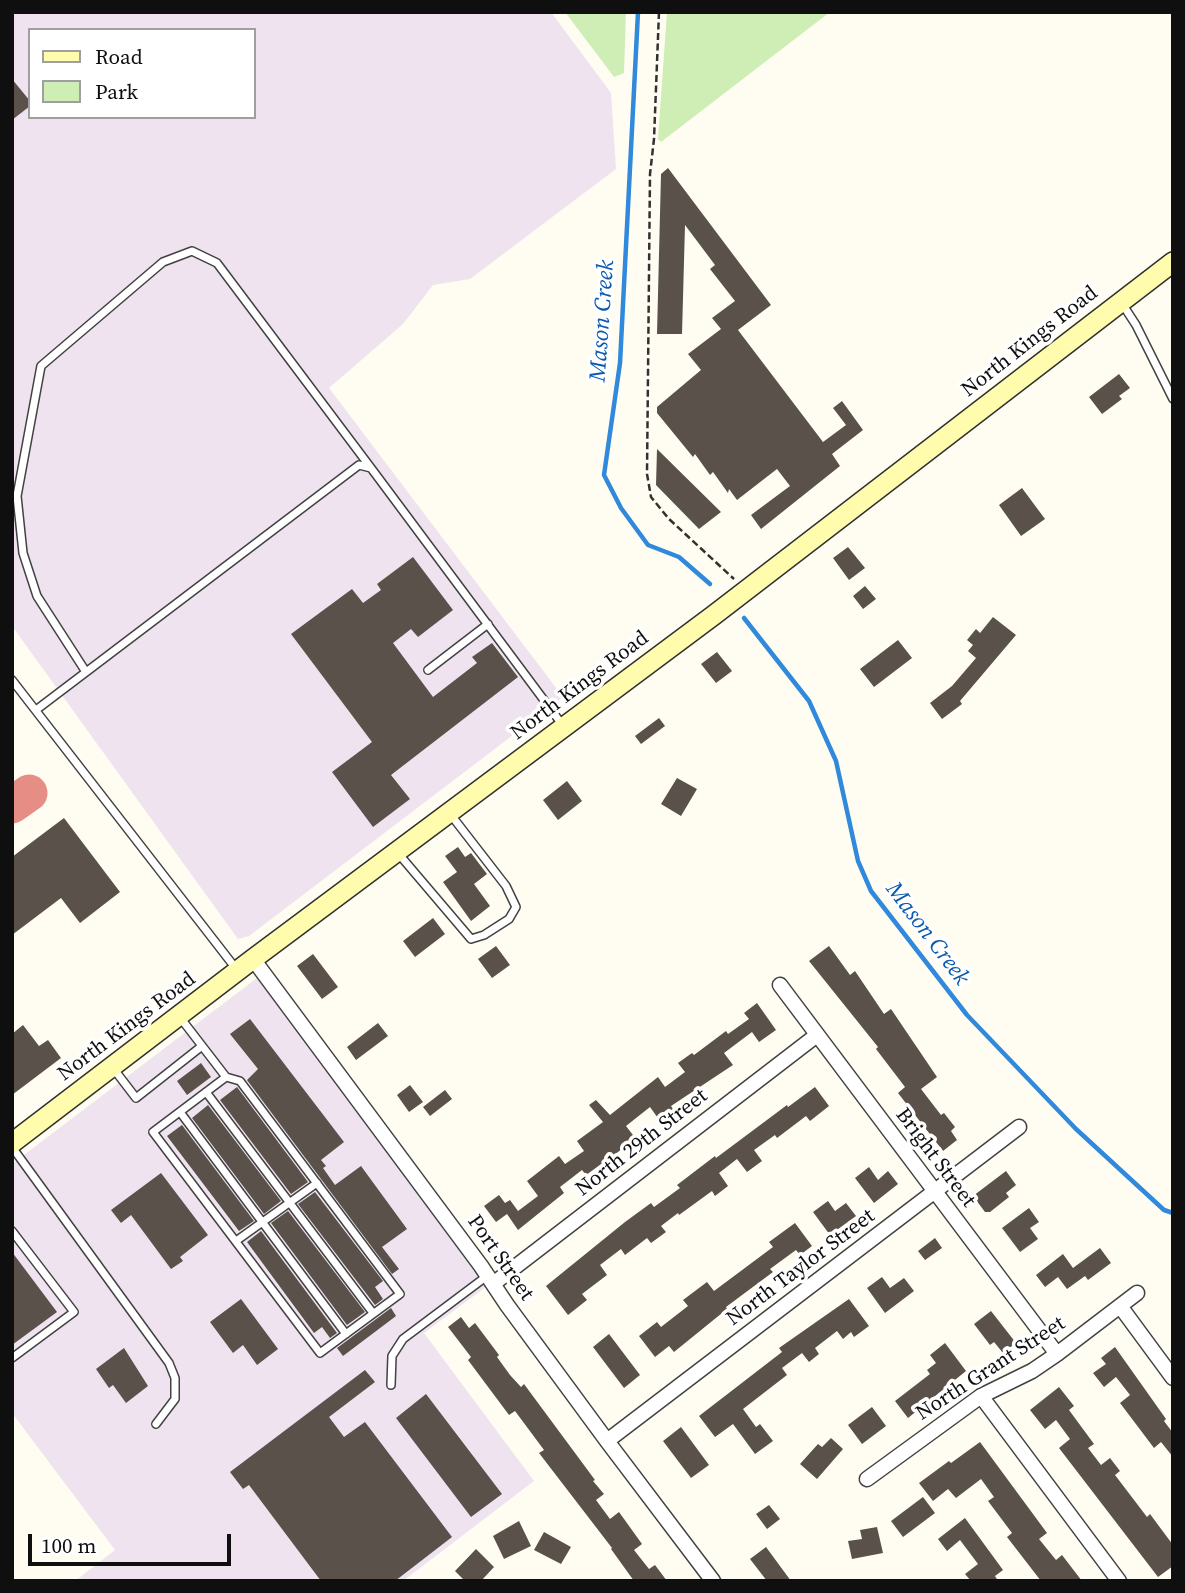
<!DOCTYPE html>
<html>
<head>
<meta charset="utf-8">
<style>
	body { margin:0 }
	#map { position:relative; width:1185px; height:1593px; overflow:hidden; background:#fffdf2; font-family:"Source Serif 4",serif }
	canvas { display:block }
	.frame { position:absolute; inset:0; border:14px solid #0f0f0f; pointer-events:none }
	.legend { position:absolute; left:28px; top:28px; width:228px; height:91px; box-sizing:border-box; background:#fff; border:2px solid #9f9f9f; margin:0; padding:9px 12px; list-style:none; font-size:21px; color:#0f0f0f }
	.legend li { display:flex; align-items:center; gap:14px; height:35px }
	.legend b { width:35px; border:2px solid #9f9f9f }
	.scale { position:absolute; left:28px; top:1534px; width:203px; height:32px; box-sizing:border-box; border:4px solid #0f0f0f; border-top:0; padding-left:9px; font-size:21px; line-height:24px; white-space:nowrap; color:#0f0f0f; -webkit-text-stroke:5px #fff; paint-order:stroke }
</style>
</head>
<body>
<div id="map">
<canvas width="1185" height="1593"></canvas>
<div class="frame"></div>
<ul class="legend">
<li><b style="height:9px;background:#fffdad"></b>Road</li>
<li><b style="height:19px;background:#cfeeb6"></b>Park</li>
</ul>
<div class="scale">100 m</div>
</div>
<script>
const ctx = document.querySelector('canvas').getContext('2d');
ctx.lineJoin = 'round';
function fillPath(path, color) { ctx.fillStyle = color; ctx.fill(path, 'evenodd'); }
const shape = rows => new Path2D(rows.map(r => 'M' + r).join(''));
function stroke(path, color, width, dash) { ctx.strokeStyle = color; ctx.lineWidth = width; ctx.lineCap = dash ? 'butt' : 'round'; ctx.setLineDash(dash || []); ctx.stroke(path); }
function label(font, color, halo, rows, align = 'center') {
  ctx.font = font + ' "Source Serif 4",serif'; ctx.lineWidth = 7; ctx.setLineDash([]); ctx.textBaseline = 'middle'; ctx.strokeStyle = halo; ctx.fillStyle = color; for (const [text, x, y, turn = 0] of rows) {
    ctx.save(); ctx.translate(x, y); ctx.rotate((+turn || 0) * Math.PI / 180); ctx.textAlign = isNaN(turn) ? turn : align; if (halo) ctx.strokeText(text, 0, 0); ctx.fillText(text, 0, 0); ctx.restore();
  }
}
const industrial = shape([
	[12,12,551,12,611,93,616,169,470,279,433,285,403,324,329,388,563,697,249,936,238,939,12,626],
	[30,30,254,30,254,117,30,117],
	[257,978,487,1286,424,1333,534,1481,403,1581,75,1581,115,1550,12,1413,12,1164]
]);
const green = shape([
	[565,12,626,12,624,73,614,77],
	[667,12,830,12,661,142,658,139]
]);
const stream = shape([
	[638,12,620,363,604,475,621,508,648,545,679,557,710,584],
	[744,618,809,701,836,761,858,861,871,891,967,1015,1076,1129,1164,1210,1173,1213]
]);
const taxiway = shape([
	[12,805,29,793]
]);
const building = shape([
	[12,79,30,101,30,106,12,120],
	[668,168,771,305,738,330,823,442,846,425,833,408,842,401,863,430,832,454,840,466,761,529,751,515,790,486,777,469,737,500,729,489,728,493,713,472,710,475,695,454,693,457,657,413,657,407,701,370,688,354,721,329,712,318,735,301,710,269,715,265,685,225,682,334,657,334,661,174],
	[1119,374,1130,388,1119,396,1122,399,1102,414,1089,397],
	[657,449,721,512,699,529,656,485],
	[1022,488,1045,519,1021,536,999,505],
	[848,547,865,568,849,580,833,558],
	[413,557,453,610,418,637,411,629,393,643,433,697,477,663,472,657,492,643,518,677,391,775,410,799,373,827,332,772,372,742,291,634,352,589,363,603,381,590,377,584],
	[865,586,876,599,863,609,853,596],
	[993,617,1016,635,960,701,962,704,942,719,930,703,952,686,976,658,968,651,973,645,967,640,976,629,980,633],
	[898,640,912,658,874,687,860,669],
	[717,652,732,671,716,683,701,664],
	[659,718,665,726,641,744,635,736],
	[677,778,697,789,681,816,661,804],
	[567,781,582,801,558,820,543,800],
	[64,818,120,892,80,923,61,898,12,935,12,857],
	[458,847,465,857,471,853,487,874,474,884,490,906,471,921,443,882,457,872,445,856],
	[433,918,445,934,415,957,403,941],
	[496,946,510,965,492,978,478,959],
	[829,946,850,975,855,971,884,1014,891,1009,937,1077,921,1089,941,1115,944,1113,955,1127,951,1131,957,1140,943,1151,898,1093,905,1087,876,1049,878,1047,809,961],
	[313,954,338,987,322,999,297,966],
	[757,1003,776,1030,759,1042,752,1032,724,1053,733,1065,671,1106,674,1111,660,1121,650,1107,626,1126,636,1139,586,1175,582,1170,560,1187,564,1193,518,1230,507,1214,496,1222,484,1206,499,1195,505,1203,510,1200,518,1211,538,1196,527,1181,559,1156,565,1164,584,1151,577,1141,603,1122,589,1105,596,1100,610,1115,658,1077,665,1087,685,1072,678,1063,692,1053,694,1055,726,1031,728,1034,749,1019,744,1013],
	[250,1019,344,1142,321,1160,326,1166,323,1168,335,1185,361,1166,407,1229,382,1247,399,1269,392,1274,247,1080,258,1069,230,1034],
	[378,1023,388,1036,356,1060,347,1047],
	[23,1025,39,1046,48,1040,61,1058,12,1095,12,1034],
	[201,1063,211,1077,187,1095,177,1081],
	[410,1085,423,1102,409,1112,397,1095],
	[237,1087,308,1182,291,1194,220,1100],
	[815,1087,829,1106,810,1121,806,1116,777,1138,775,1135,754,1150,762,1161,747,1172,737,1159,719,1173,728,1186,715,1196,712,1191,679,1215,678,1213,661,1226,666,1232,651,1243,647,1238,625,1255,621,1249,600,1265,607,1275,582,1294,587,1300,568,1315,546,1286,625,1222,651,1203,654,1207,680,1188,677,1185,715,1156,716,1158,787,1105,788,1107],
	[445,1090,452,1099,430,1116,423,1107],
	[208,1105,281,1201,264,1214,192,1118],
	[182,1125,254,1221,239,1231,167,1136],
	[869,1167,878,1180,888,1171,898,1184,874,1203,855,1178],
	[1006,1171,1016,1185,1006,1193,1009,1197,990,1212,985,1212,973,1196],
	[161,1173,208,1235,180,1257,183,1261,171,1269,131,1215,121,1223,111,1210],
	[315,1192,383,1281,375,1287,383,1299,375,1305,298,1204],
	[828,1201,835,1211,846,1203,856,1216,830,1235,813,1212],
	[1029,1208,1039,1222,1030,1228,1038,1239,1020,1252,1002,1228],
	[288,1211,365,1312,347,1325,271,1223],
	[795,1223,812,1246,800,1255,796,1250,770,1269,773,1272,726,1307,727,1309,674,1352,669,1346,655,1357,639,1336,657,1322,661,1327,688,1306,683,1300,707,1282,714,1291,773,1247,769,1242],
	[261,1231,337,1333,330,1338,322,1327,314,1333,247,1242],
	[935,1238,942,1248,925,1260,918,1251],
	[1100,1248,1111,1263,1088,1280,1085,1276,1067,1289,1058,1277,1045,1287,1036,1275,1063,1254,1073,1268],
	[12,1252,57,1312,12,1345],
	[882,1277,890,1288,904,1278,914,1291,885,1313,867,1288],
	[241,1299,278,1349,257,1365,243,1345,233,1353,210,1322],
	[849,1299,869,1326,854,1337,851,1332,843,1339,837,1331,815,1348,819,1354,809,1362,802,1353,782,1368,787,1375,743,1409,756,1427,760,1424,773,1441,755,1454,733,1424,715,1437,699,1416,782,1352,779,1348],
	[391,1308,396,1316,343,1356,337,1348],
	[991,1311,1016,1343,1003,1353,994,1342,990,1345,974,1324],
	[461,1317,469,1328,475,1323,499,1355,497,1357,510,1375,521,1387,524,1384,595,1480,593,1481,604,1494,596,1500,610,1519,619,1512,642,1544,634,1550,649,1569,655,1565,667,1581,634,1581,611,1549,612,1548,539,1453,544,1450,515,1411,509,1415,468,1360,471,1357,448,1327],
	[609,1334,640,1375,624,1388,593,1347],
	[945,1343,966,1371,908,1418,895,1401,930,1374,927,1370,936,1363,930,1355],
	[1115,1347,1166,1419,1164,1421,1173,1433,1173,1457,1161,1442,1154,1448,1120,1403,1130,1395,1116,1377,1104,1387,1093,1373,1106,1364,1101,1358],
	[124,1348,148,1386,126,1403,113,1385,109,1388,96,1369],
	[365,1370,375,1382,329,1417,344,1437,365,1422,452,1537,395,1581,321,1581,249,1485,243,1489,230,1472],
	[1059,1387,1074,1406,1069,1410,1094,1444,1088,1448,1101,1465,1110,1458,1120,1471,1115,1475,1147,1517,1150,1514,1173,1545,1173,1566,1158,1577,1059,1448,1070,1439,1056,1420,1045,1429,1030,1410],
	[426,1394,502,1494,471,1517,396,1418],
	[872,1407,886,1426,862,1444,848,1425],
	[681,1427,709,1465,691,1478,663,1441],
	[831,1438,843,1449,817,1479,800,1464,818,1444,822,1447],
	[980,1442,1047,1533,1039,1539,1056,1560,1062,1555,1082,1581,1041,1581,1007,1537,1012,1533,988,1501,994,1497,981,1479,956,1498,948,1489,933,1501,919,1483,949,1461,951,1463],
	[923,1497,935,1513,903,1537,891,1521],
	[769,1505,780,1519,767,1529,756,1514],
	[965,1518,1003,1570,995,1576,998,1581,971,1581,965,1574,978,1564,960,1540,947,1551,938,1539],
	[519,1521,531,1546,504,1559,493,1536],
	[877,1527,883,1553,852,1559,848,1541,862,1539,860,1530],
	[544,1532,571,1547,561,1564,534,1550],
	[766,1547,791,1581,767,1581,750,1559],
	[476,1549,494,1567,481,1581,465,1581,455,1571]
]);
const path = shape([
	[659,12,654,139,650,174,647,474,651,497,669,519,734,579]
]);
const service = shape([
	[1123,305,1136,325,1173,399],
	[428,670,488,624],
	[86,672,37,596,23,553,17,496,41,366,163,262,192,251,217,263,371,468],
	[12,680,237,970],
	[36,710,359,465,371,468,564,727],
	[397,852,471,939,484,935,509,919,516,907,506,886,451,815],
	[179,1016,226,1077,240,1081,400,1294,320,1353,153,1132,226,1077],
	[113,1068,136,1098,202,1046],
	[206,1092,373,1313],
	[180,1112,346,1334],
	[12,1147,169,1363,175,1378,175,1399,156,1424],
	[12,1231,74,1312,12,1358],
	[236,1241,317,1183],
	[391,1385,392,1356,403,1339,487,1276]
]);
const minor = shape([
	[253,959,481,1266,507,1305,607,1441,713,1581],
	[780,985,1057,1354],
	[493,1284,817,1035],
	[1120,1306,1173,1378],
	[981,1396,1119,1581],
	[607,1441,1019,1127],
	[867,1479,981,1396,1032,1371,1057,1354,1137,1293]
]);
const secondary = shape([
	[12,1143,253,959,714,615,1173,262]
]);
const streetNames = [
	["North Kings Road",1030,342,-38],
	["North Kings Road",580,686,-37],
	["North Kings Road",127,1027,-37],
	["North 29th Street",642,1143,-38],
	["Bright Street",935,1158,53],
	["Port Street",500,1258,55],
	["North Taylor Street",801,1268,-37],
	["North Grant Street",991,1369,-33]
];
const waterNames = [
	["Mason Creek",603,321,-86],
	["Mason Creek",927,934,53]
];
fillPath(industrial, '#eee3ef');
fillPath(green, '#cfeeb6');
stroke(stream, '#3089db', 4.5);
stroke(taxiway, '#e68e85', 37);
fillPath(building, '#59514a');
stroke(service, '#424242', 10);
stroke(minor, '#424242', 17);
stroke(secondary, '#313131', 22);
stroke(path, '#313131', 2.5, [7, 3.5]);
stroke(service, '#fff', 7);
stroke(minor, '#fff', 14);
stroke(secondary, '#fffdad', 19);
label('21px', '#0f0f0f', '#fff', streetNames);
label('italic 23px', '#0b5aaf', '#fff', waterNames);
</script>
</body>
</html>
